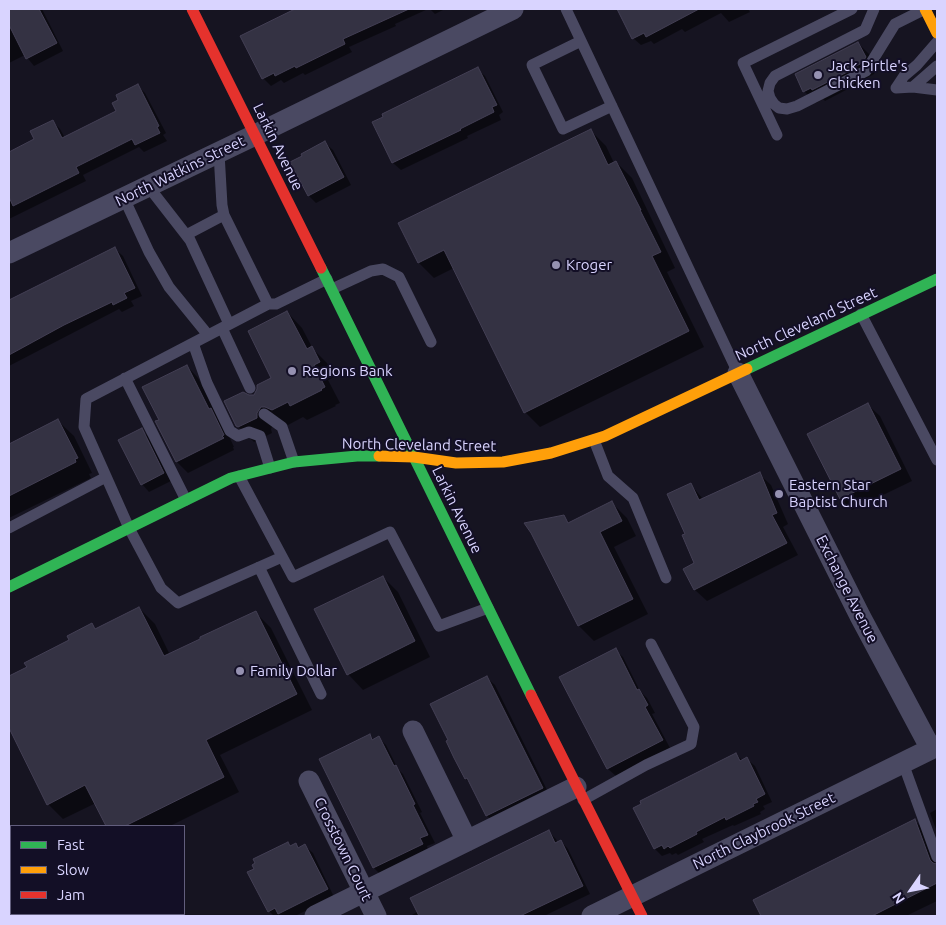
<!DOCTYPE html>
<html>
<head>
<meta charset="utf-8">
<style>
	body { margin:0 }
	#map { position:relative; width:946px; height:925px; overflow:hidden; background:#161421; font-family:Ubuntu,sans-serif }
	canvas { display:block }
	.frame { position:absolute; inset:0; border:10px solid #d9d4ff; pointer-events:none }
	.legend { position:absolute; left:10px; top:825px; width:175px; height:90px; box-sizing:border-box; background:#130f26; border:1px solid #625e7d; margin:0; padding:6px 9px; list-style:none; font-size:15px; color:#d9d4ff }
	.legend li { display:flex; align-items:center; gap:10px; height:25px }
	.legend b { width:25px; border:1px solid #625e7d }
	.north { position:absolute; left:886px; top:865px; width:50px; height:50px; -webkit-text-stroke:4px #130f26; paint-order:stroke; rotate:237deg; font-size:14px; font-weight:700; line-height:20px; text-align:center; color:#d9d4ff }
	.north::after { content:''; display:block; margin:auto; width:18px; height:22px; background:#d9d4ff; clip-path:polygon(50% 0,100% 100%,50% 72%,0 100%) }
</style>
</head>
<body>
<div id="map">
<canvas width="946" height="925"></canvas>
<div class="frame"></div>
<ul class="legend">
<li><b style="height:6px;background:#30b455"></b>Fast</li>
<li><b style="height:6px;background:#ff9f0a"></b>Slow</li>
<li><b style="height:6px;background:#e5322d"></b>Jam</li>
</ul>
<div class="north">N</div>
</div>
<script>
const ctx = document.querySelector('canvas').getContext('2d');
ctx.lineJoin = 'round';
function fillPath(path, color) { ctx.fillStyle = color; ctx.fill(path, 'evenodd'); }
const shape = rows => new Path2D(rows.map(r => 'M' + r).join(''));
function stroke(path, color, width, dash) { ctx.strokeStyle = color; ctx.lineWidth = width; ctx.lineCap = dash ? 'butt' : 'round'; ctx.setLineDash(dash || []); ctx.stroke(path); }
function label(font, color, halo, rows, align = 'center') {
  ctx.font = font + ' Ubuntu,sans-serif'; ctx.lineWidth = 4; ctx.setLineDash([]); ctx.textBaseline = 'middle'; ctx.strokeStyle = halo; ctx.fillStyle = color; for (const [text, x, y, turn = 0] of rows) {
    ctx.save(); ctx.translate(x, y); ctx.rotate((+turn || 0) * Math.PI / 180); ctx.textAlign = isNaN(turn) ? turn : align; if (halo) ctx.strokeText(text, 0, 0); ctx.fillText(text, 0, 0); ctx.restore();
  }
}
const shadow = shape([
	[9,9,42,9,63,51,34,66,25,55,9,63],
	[298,9,428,9,395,24,396,26,349,47,352,52,305,75,303,73,284,83,281,80,271,86,263,78,242,37],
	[430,9,445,9,435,14],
	[618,9,748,9,750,12,729,22,721,13,685,32,682,29,654,44,651,41,641,45,633,38],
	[858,43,870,55,877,69,874,74,865,79,865,80,825,101,823,99,816,103,804,91],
	[477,69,485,76,503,112,499,115,501,120,467,136,468,138,401,170,393,163,373,123],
	[138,86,145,93,166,133,163,135,167,141,144,152,139,147,83,175,86,181,9,219,9,153,35,139,52,121,60,129,65,138,118,111],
	[590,130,606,146,614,163,616,162,632,178,675,268,667,272,704,347,540,427,525,412,454,268,434,278,419,263,400,224],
	[325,143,333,150,351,185,316,203,309,196,304,157],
	[115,249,123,256,142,296,131,301,134,306,122,312,119,309,9,366,9,302],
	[287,312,302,328,313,349,327,363,334,377,328,380,340,403,335,405,336,406,307,420,303,417,288,425,282,421,273,425,271,429,272,433,254,442,237,425,249,397,254,396,273,378],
	[187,366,198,378,218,417,222,421,234,447,233,447,234,450,188,473,177,462,157,422,160,420],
	[868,405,880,416,912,481,852,510,841,499],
	[58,421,74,436,92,473,89,474,91,478,9,518,9,445],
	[141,430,149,437,171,481,149,492,142,484],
	[759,474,771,485,788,524,783,527,798,555,707,601,695,590,685,570,696,564,687,534,691,485,703,499],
	[612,503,627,518,636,536,614,547,648,614,594,641,579,626,532,533,563,517,570,523],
	[383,577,398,592,430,657,363,690,348,674,316,610],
	[139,608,155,624,170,655,255,612,271,628,312,710,220,755,239,792,170,826,107,826,96,803,63,819,48,804,9,725,9,678,28,668,71,640,92,625,96,629],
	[615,650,623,657,640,691,647,698,655,713,652,714,670,748,616,776,608,769,561,678],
	[487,678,495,685,550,796,495,823,487,816,471,784,466,779,455,758],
	[369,736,374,740,379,738,386,745,398,769,403,774,422,812,420,813,435,843,427,846,429,852,381,875,374,868,321,760],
	[736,754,743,761,747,759,755,766,772,802,763,806,765,809,760,812,761,814,734,826,733,825,702,839,704,842,678,855,676,853,672,855,670,853,662,856,655,849,634,808],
	[937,809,937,832,930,813],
	[915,821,927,832,937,861,937,901,906,916,762,916,755,901],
	[549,832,556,839,558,843,561,841,568,849,590,894,544,916,413,916,412,915],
	[288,843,292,847,296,845,300,849,305,846,313,853,334,897,295,916,274,916,269,911,255,869]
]);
const building = shape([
	[9,9,39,9,57,43,26,59,9,25,9,9],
	[295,9,409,9,343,39,345,44,296,68,295,66,275,76,274,73,262,79,240,36,295,9],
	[617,9,699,9,646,37,644,33,632,39,617,9],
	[858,42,866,57,862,63,854,67,855,68,812,90,811,88,803,92,795,74,858,42],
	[478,67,497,105,492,107,494,112,460,129,461,130,392,163,372,122,383,117,382,114,478,67],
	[138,84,159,126,157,127,160,133,135,145,132,139,76,167,79,173,13,206,9,197,9,152,34,139,30,131,53,120,62,138,116,111,112,103,118,100,116,95,138,84],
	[591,129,608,165,616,161,641,210,640,210,661,252,652,256,689,331,524,413,444,250,418,263,398,223,591,129],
	[325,141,344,177,308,196,290,162,302,156,301,154,325,141],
	[115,247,135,288,124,293,127,298,113,305,112,302,64,325,9,355,9,300,115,247],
	[287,311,307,349,312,346,320,362,314,365,325,387,321,389,322,390,290,406,288,402,272,410,265,407,261,407,257,413,257,418,238,427,236,426,224,401,243,392,249,395,254,395,257,389,257,385,271,378,248,331,287,311],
	[187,365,209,409,211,408,224,435,222,436,224,438,176,462,155,421,159,420,142,387,187,365],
	[868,403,901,469,840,499,807,434,868,403],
	[58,419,78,458,75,459,76,462,9,496,9,444,58,419],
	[142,428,164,473,141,485,118,440,142,428],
	[760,472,777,513,772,515,787,543,694,590,683,569,694,563,682,535,685,534,667,494,691,483,699,500,760,472],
	[612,501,622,521,600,532,633,599,578,626,531,533,524,523,564,515,568,523,612,501],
	[383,576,415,641,347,675,314,609,383,576],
	[139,607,164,656,200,639,200,637,256,611,297,694,206,740,224,777,125,826,106,826,85,785,47,805,9,728,9,676,27,667,24,663,69,640,67,636,92,623,95,629,139,607],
	[616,648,637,690,639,689,648,705,645,707,663,740,607,769,559,677,616,648],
	[487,676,543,788,486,816,467,778,465,779,454,758,446,741,448,740,430,704,487,676],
	[370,734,372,740,379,736,394,766,396,765,415,804,413,805,428,835,420,838,423,844,373,868,319,759,370,734],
	[736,753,740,761,747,757,765,794,756,799,758,802,753,804,754,806,726,820,725,817,696,832,697,834,670,848,668,846,664,849,662,845,654,849,633,808,641,804,640,801,736,753],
	[915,819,930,860,933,863,937,864,937,883,872,916,761,916,753,900,915,819],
	[549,830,555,843,561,840,583,886,520,916,419,916,410,898,549,830],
	[288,842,290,846,296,843,298,848,305,844,328,889,278,914,275,908,268,912,247,872,254,869,252,865,255,863,253,859,288,842]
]);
const lane = shape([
	[566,9,738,373],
	[874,9,865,30,775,76,770,83,768,91,770,98,774,104,779,108,787,109,797,106,866,71,895,24,925,9],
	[581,41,532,65,563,129,612,106],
	[913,87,937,66],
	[896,88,904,76,917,65,937,42],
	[896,88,913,87,937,90],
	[777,135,743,63,852,9],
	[219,153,222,205,224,215,268,304,276,304,327,279],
	[148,186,190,240,229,324],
	[124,198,149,252,169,287,208,335],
	[186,235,224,215],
	[332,289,371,271,383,269,399,277,431,342],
	[268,304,86,399,84,427,129,528,161,588,178,603,282,557],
	[861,314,937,460],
	[222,328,250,388],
	[193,343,207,383,230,431,238,436,249,432,260,436,270,468],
	[125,378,186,500],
	[264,414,282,427,294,462],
	[594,440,608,476,633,498,666,578],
	[239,476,293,577,390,532,439,626,488,608],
	[9,528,106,477],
	[259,567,321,694],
	[903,763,937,857],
	[583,800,646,765,691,744,694,727,651,644]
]);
const street = shape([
	[9,253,255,135,513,9],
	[738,373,860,616,931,749],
	[413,731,467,841],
	[309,781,376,916],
	[315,916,576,787],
	[592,916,937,746]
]);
const fast = shape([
	[321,268,531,695],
	[747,369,937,279],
	[9,587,231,478,294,462,357,456,379,456]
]);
const slow = shape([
	[925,9,937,33],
	[379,456,414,457,456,463,503,462,551,453,605,436,747,369]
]);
const jam = shape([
	[192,9,321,268],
	[531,695,642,916]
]);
const markers = [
	[818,75,5,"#9591b1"],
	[556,265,5,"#9591b1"],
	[292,371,5,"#9591b1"],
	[779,494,5,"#9591b1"],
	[240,671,5,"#9591b1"]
];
const poiNames = [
	["Jack Pirtle's",828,66],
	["Chicken",828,83],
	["Kroger",566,265],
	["Regions Bank",302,371],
	["Eastern Star",789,485],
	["Baptist Church",789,502],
	["Family Dollar",250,671]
];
const streetNames = [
	["Larkin Avenue",278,147,64],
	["North Watkins Street",180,171,-26],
	["North Cleveland Street",806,324,-25],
	["North Cleveland Street",419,445,1],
	["Larkin Avenue",457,510,64],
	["Exchange Avenue",847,589,63],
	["North Claybrook Street",764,831,-26],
	["Crosstown Court",343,849,64]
];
fillPath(shadow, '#0007');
fillPath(building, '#343243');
stroke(building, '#433f54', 1);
stroke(lane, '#4a4962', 11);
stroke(street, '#4a4962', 21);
stroke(fast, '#30b455', 11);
stroke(slow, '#ff9f0a', 11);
stroke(jam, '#e5322d', 11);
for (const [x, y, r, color] of markers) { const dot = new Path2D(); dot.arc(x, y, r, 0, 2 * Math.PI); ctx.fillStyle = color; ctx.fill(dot); stroke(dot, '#130f26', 2); }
label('15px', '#d9d4ff', '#130f26', poiNames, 'left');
label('15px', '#d9d4ff', '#130f26', streetNames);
</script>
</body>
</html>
